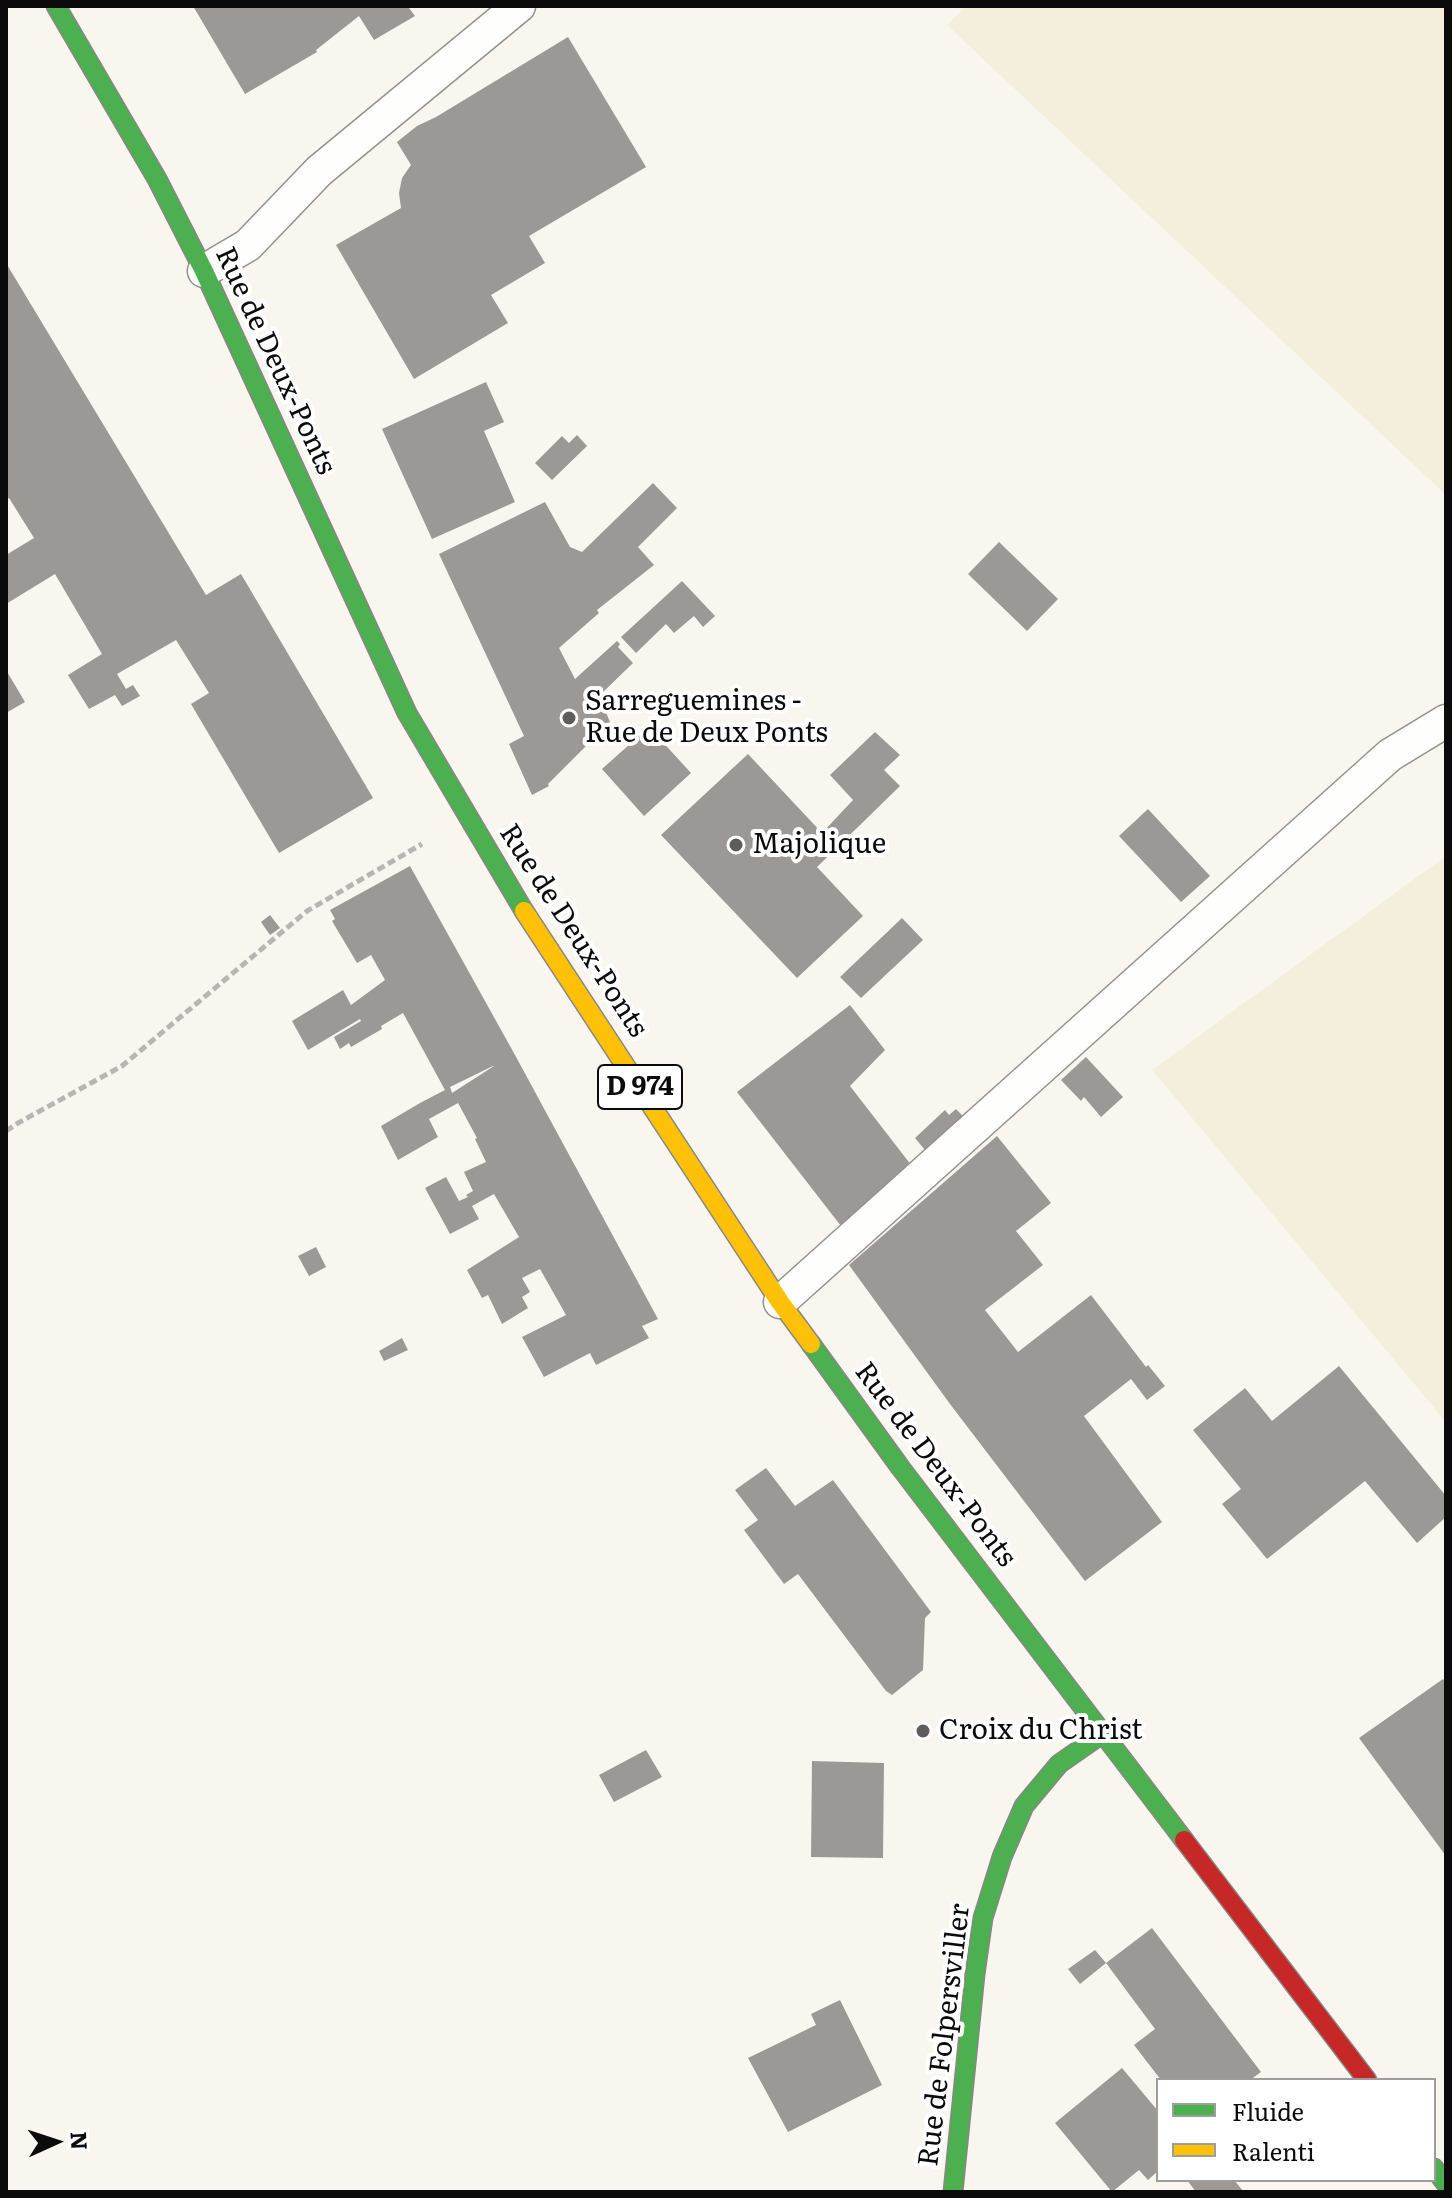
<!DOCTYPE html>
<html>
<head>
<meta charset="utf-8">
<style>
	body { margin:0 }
	#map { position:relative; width:1452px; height:2198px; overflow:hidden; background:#f9f6ef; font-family:Literata,serif }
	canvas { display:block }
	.frame { position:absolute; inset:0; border:8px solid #0b0b0b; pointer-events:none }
	.legend { position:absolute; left:1156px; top:2078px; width:280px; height:104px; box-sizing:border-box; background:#fff; border:2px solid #9d9d9d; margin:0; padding:10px 14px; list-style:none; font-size:24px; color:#0b0b0b }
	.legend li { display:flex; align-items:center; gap:16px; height:40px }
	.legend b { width:40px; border:2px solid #9d9d9d }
	.north { position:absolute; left:16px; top:2102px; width:80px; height:80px; -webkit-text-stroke:6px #fff; paint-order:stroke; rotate:87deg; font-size:22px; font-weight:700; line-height:32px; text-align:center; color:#0b0b0b }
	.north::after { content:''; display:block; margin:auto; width:28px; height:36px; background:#0b0b0b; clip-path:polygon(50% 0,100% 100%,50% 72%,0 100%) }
</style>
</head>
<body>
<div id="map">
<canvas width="1452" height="2198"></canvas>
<div class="frame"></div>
<ul class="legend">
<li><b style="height:10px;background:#4caf50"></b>Fluide</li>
<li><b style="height:10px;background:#ffc107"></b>Ralenti</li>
</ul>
<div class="north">N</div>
</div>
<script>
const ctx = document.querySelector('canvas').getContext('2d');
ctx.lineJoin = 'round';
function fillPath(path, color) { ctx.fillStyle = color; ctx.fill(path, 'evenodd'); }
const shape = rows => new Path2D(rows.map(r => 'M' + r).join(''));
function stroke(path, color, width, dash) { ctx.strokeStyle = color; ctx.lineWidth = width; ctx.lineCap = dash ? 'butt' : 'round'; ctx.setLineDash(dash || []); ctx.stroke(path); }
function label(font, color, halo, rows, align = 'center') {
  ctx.font = font + ' Literata,serif'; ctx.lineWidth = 8; ctx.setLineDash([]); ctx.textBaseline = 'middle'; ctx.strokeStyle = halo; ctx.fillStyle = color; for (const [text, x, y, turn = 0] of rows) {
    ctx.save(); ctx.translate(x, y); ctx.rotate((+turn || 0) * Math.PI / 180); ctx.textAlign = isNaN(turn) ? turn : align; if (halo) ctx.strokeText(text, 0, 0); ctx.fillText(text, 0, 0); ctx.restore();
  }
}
const farmland = shape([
	[967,6,1446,6,1446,495,947,25],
	[1446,856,1446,1422,1152,1070]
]);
const building = shape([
	[193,6,413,6,409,8,415,16,374,40,359,16,316,50,317,52,245,94],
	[568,37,646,167,529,236,545,263,491,295,508,323,414,379,336,245,401,208,399,193,402,178,411,165,397,142,417,126,436,117],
	[6,263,206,595,241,574,373,798,279,853,191,704,209,693,176,640,117,674,126,689,133,685,140,696,122,706,115,695,89,709,68,675,102,654,55,574,6,604,6,555,34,538,9,498,6,499],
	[486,382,504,422,484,431,515,502,432,539,382,429],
	[577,435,587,446,552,480,535,463,562,436,569,443],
	[653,483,677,508,638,547,654,565,597,610,599,613,559,648,575,679,617,641,620,644,618,647,633,663,599,696,610,722,548,784,549,786,532,795,509,744,524,736,439,554,545,502,570,547,582,552],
	[999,542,1058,599,1027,631,968,574],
	[682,581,715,616,703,627,694,616,674,633,666,624,636,653,621,637],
	[6,670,25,702,6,713],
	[649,727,691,773,644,816,602,769],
	[875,732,900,755,884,770,900,786,817,867,863,916,797,978,661,835,748,754,822,833,853,800,830,775],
	[1148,809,1210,876,1181,902,1119,836],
	[410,866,515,1055,658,1319,642,1326,649,1338,596,1365,590,1353,544,1377,522,1337,566,1315,540,1269,522,1278,530,1292,522,1297,528,1308,502,1324,488,1295,482,1298,467,1270,519,1237,494,1194,472,1206,479,1219,450,1234,425,1188,446,1177,459,1201,468,1197,466,1195,473,1191,464,1172,486,1162,475,1139,477,1138,458,1103,429,1119,438,1137,398,1160,381,1126,420,1103,445,1090,403,1013,381,1026,382,1029,351,1047,349,1043,340,1049,334,1037,361,1021,360,1019,308,1050,292,1021,343,990,351,1005,385,980,371,955,357,963,332,921,335,919,330,910],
	[493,1066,494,1066,452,1093,450,1087],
	[270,915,280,928,270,935,261,922],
	[902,918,923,940,861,998,840,977],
	[850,1005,885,1050,850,1086,915,1170,841,1226,737,1092],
	[1086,1057,1123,1097,1101,1117,1084,1097,1081,1101,1061,1080],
	[956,1109,967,1120,929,1155,915,1138,945,1110,949,1115],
	[997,1136,1051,1203,1016,1231,1043,1265,985,1310,1018,1352,1091,1295,1146,1367,1148,1365,1165,1386,1147,1400,1131,1379,1084,1416,1162,1522,1085,1581,950,1404,849,1265],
	[316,1247,326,1267,309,1276,298,1256],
	[402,1338,408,1350,384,1361,379,1351],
	[1339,1366,1446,1496,1446,1517,1417,1543,1365,1481,1267,1559,1222,1504,1241,1489,1193,1430,1245,1388,1272,1421],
	[766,1468,795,1506,833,1480,931,1612,925,1618,923,1670,892,1695,886,1691,798,1574,784,1584,744,1530,758,1520,735,1490],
	[1443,1679,1446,1683,1446,1856,1359,1738],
	[646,1750,662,1777,614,1802,599,1775],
	[812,1761,884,1763,883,1858,811,1857],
	[1152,1928,1261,2072,1250,2080,1161,2080,1134,2045,1155,2029,1106,1963],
	[1095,1950,1106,1963,1080,1984,1068,1969],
	[840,2000,882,2085,788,2132,748,2058,816,2025,811,2014],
	[1122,2068,1158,2111,1158,2171,1148,2180,1139,2170,1112,2192,1055,2123],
	[1187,2180,1234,2180,1244,2192,1196,2192]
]);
const path = shape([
	[6,1131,18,1123,122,1066,307,911,422,844]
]);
const lane = shape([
	[204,271,248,245,319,171,519,6],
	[780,1302,1390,755,1446,721]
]);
const fast = shape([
	[56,6,157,179,204,271,407,713,524,911],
	[811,1344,900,1467,1184,1840],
	[1434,2168,1446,2184],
	[953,2192,975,1974,983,1918,1002,1857,1024,1806,1059,1764,1102,1734]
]);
const slow = shape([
	[524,911,780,1302,811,1344]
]);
const jam = shape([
	[1184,1840,1367,2080]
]);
const markers = [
	[569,718,8,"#5e5d5b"],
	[736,845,8,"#5e5d5b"],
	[923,1731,8,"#5e5d5b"]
];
const shields = [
	[640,1087,84]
];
const shieldNames = [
	["D 974",640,1087]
];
const streetNames = [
	["Rue de Deux-Ponts",275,361,65],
	["Rue de Deux-Ponts",573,931,57],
	["Rue de Deux-Ponts",935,1465,53],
	["Rue de Folpersviller",945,2035,-83]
];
const poiNames = [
	["Sarreguemines -",585,702],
	["Rue de Deux Ponts",585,734],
	["Majolique",752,845],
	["Croix du Christ",939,1731]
];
fillPath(farmland, '#f4efdd');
fillPath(building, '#9c9895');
stroke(lane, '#92918e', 35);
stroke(fast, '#898784', 21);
stroke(slow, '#898784', 21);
stroke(jam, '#898784', 21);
stroke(path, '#b7b6b5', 5, [8, 4]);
stroke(lane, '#fefefd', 32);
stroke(fast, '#4caf50', 18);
stroke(slow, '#ffc107', 18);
stroke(jam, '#c62828', 18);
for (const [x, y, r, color] of markers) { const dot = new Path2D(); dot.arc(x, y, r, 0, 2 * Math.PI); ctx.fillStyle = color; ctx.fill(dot); stroke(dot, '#fff', 3); }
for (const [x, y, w] of shields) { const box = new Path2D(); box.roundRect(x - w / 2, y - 22, w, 44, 6); ctx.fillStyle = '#fff'; ctx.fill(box); stroke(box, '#0b0b0b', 2); }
label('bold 26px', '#0b0b0b', null, shieldNames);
label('28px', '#0b0b0b', '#fff', streetNames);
label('28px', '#0b0b0b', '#fff', poiNames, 'left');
</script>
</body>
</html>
